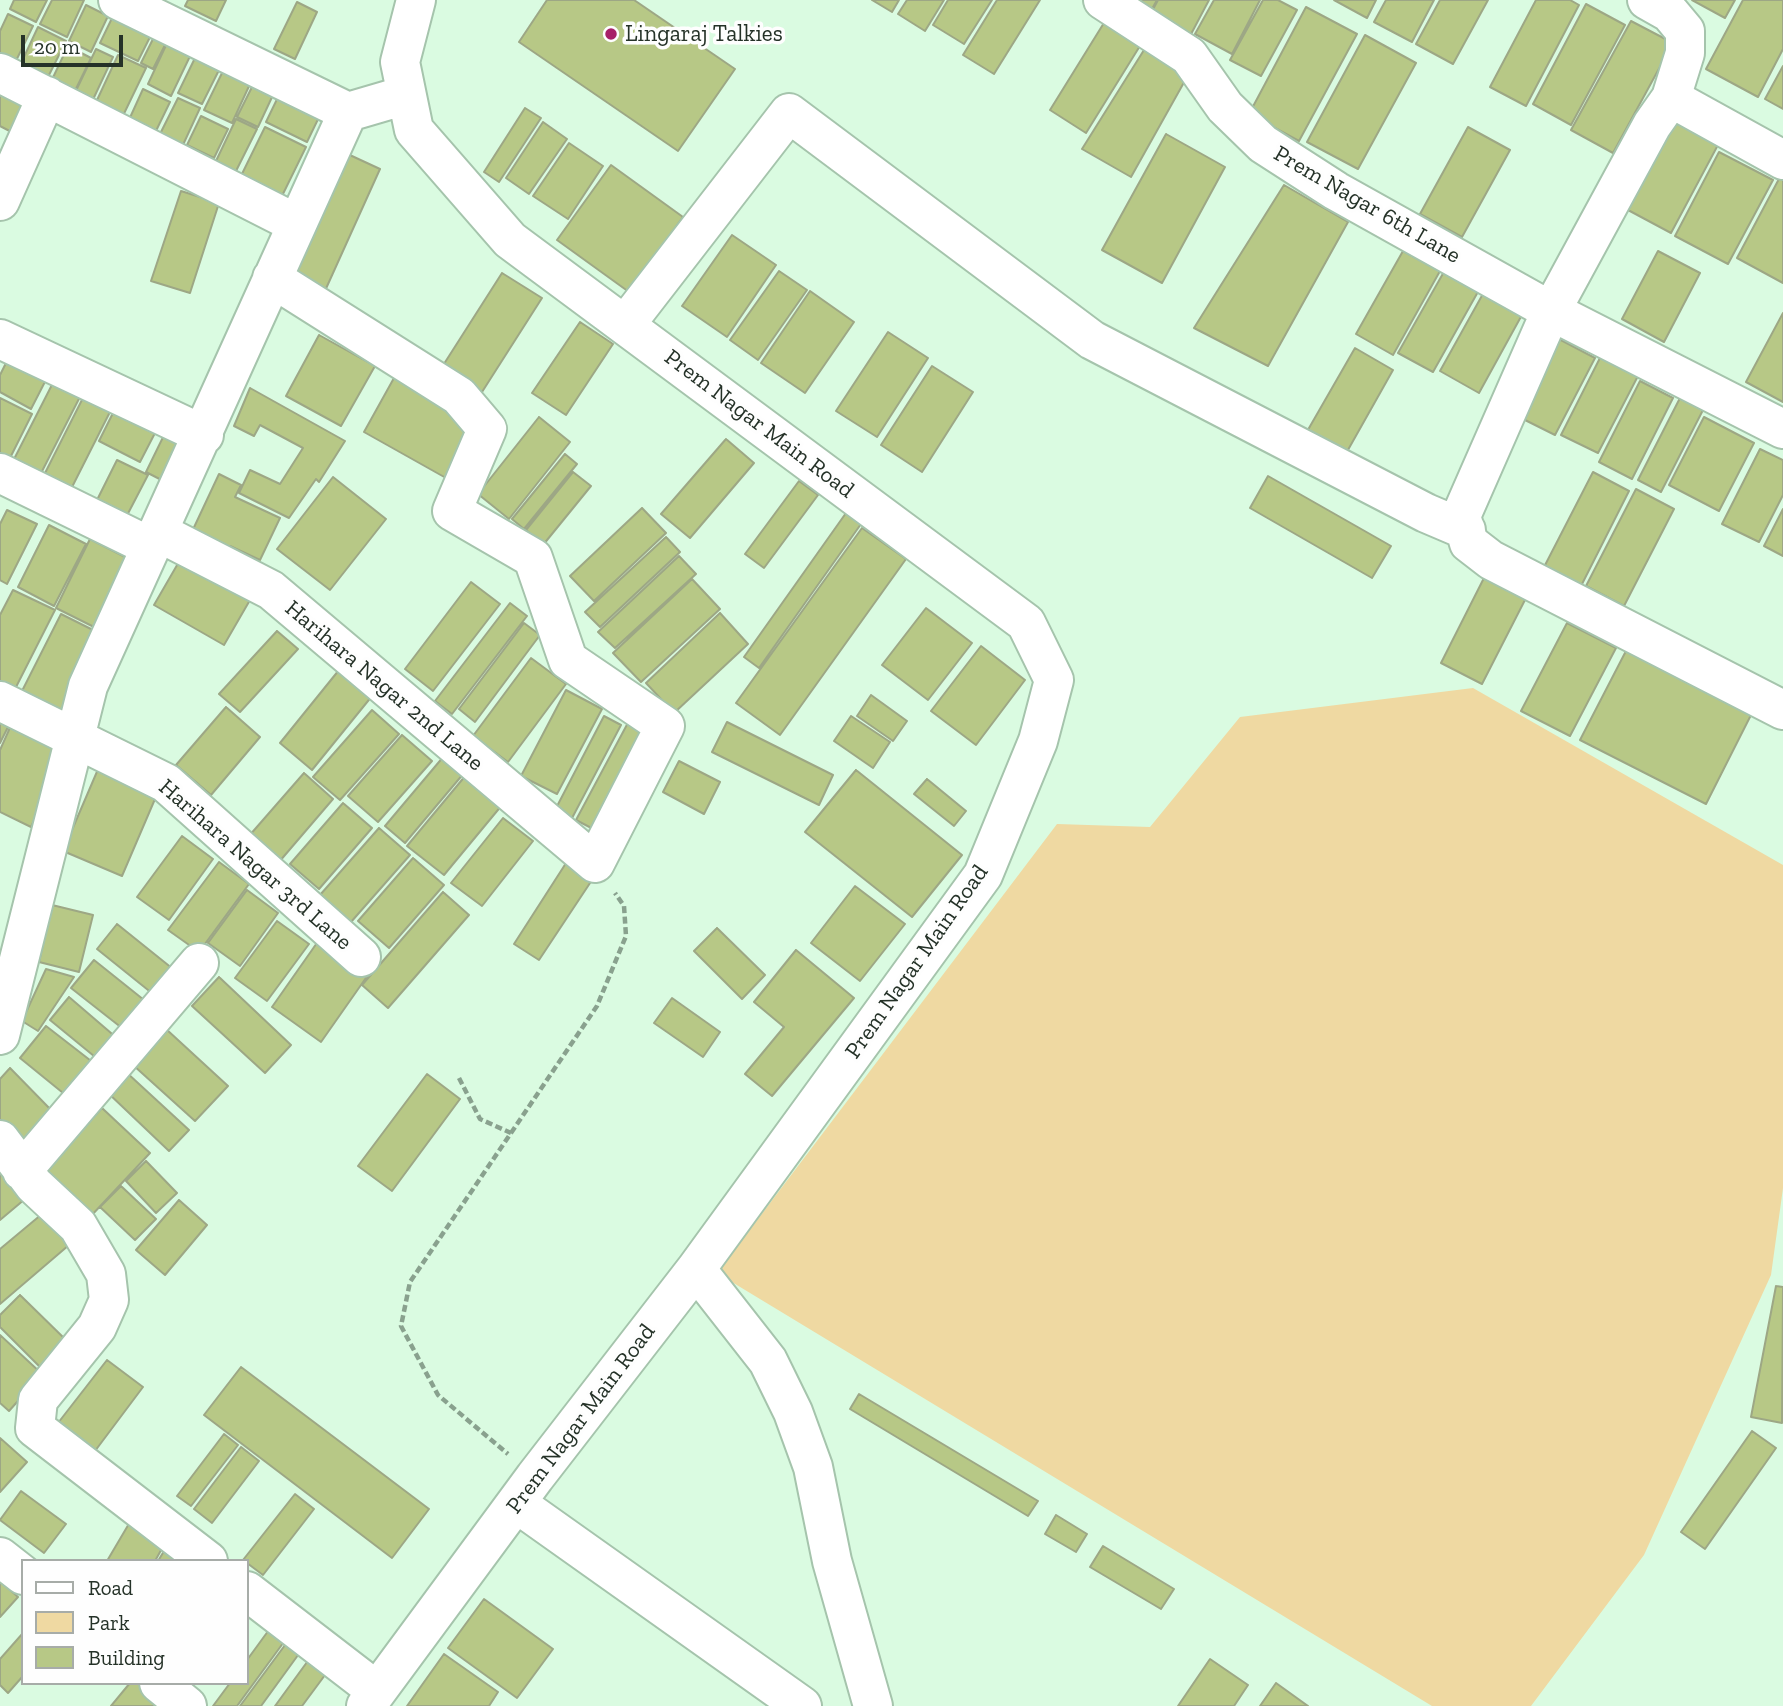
<!DOCTYPE html>
<html>
<head>
<meta charset="utf-8">
<style>
	body { margin:0 }
	#map { position:relative; width:1783px; height:1706px; overflow:hidden; background:#dafbe1; font-family:"Zilla Slab",serif }
	canvas { display:block }
	.legend { position:absolute; left:21px; top:1559px; width:228px; height:126px; box-sizing:border-box; background:#fefefe; border:2px solid #a7aca8; margin:0; padding:9px 12px; list-style:none; font-size:21px; color:#253228 }
	.legend li { display:flex; align-items:center; gap:14px; height:35px }
	.legend b { width:35px; border:2px solid #a7aca8 }
	.scale { position:absolute; left:21px; top:35px; width:102px; height:32px; box-sizing:border-box; border:4px solid #253228; border-top:0; padding-left:9px; font-size:21px; line-height:24px; white-space:nowrap; color:#253228; -webkit-text-stroke:5px #fefefe; paint-order:stroke }
</style>
</head>
<body>
<div id="map">
<canvas width="1783" height="1706"></canvas>
<ul class="legend">
<li><b style="height:9px;background:#fff"></b>Road</li>
<li><b style="height:19px;background:#efd9a2"></b>Park</li>
<li><b style="height:19px;background:#b7c886"></b>Building</li>
</ul>
<div class="scale">20 m</div>
</div>
<script>
const ctx = document.querySelector('canvas').getContext('2d');
ctx.lineJoin = 'round';
function fillPath(path, color) { ctx.fillStyle = color; ctx.fill(path, 'evenodd'); }
const shape = rows => new Path2D(rows.map(r => 'M' + r).join(''));
function stroke(path, color, width, dash) { ctx.strokeStyle = color; ctx.lineWidth = width; ctx.lineCap = dash ? 'butt' : 'round'; ctx.setLineDash(dash || []); ctx.stroke(path); }
function label(font, color, halo, rows, align = 'center') {
  ctx.font = font + ' "Zilla Slab",serif'; ctx.lineWidth = 7; ctx.setLineDash([]); ctx.textBaseline = 'middle'; ctx.strokeStyle = halo; ctx.fillStyle = color; for (const [text, x, y, turn = 0] of rows) {
    ctx.save(); ctx.translate(x, y); ctx.rotate((+turn || 0) * Math.PI / 180); ctx.textAlign = isNaN(turn) ? turn : align; if (halo) ctx.strokeText(text, 0, 0); ctx.fillText(text, 0, 0); ctx.restore();
  }
}
const green = shape([
	[1473,688,1783,865,1783,1188,1771,1275,1644,1555,1531,1706,1432,1706,717,1273,1057,824,1150,827,1240,717]
]);
const building = shape([
	[14,0,47,0,36,22,10,9,14,0],
	[52,0,84,0,67,37,40,24,52,0],
	[188,0,226,0,216,21,185,6,188,0],
	[547,0,634,0,735,69,678,151,519,42,547,0],
	[872,0,899,0,892,12,872,0],
	[907,0,944,0,925,31,898,14,907,0],
	[948,0,992,0,964,44,933,25,948,0],
	[997,0,1040,0,994,74,963,55,997,0],
	[1135,0,1157,0,1152,9,1135,0],
	[1158,0,1209,0,1190,36,1150,15,1158,0],
	[1214,0,1260,0,1232,54,1195,34,1214,0],
	[1263,0,1278,0,1297,10,1261,76,1230,60,1263,0],
	[1334,0,1376,0,1367,18,1334,0],
	[1386,0,1434,0,1412,42,1374,22,1386,0],
	[1440,0,1488,0,1453,64,1416,44,1440,0],
	[1536,0,1570,0,1579,5,1526,106,1490,87,1536,0],
	[1692,0,1735,0,1725,18,1692,0],
	[1743,0,1783,0,1783,49,1758,97,1706,69,1743,0],
	[297,2,317,12,295,59,274,49,297,2],
	[1586,4,1625,25,1571,125,1533,104,1586,4],
	[86,5,108,16,91,52,69,41,86,5],
	[1306,7,1357,34,1299,141,1249,114,1306,7],
	[8,14,33,26,11,71,0,66,0,31,8,14],
	[114,14,152,33,138,61,100,43,114,14],
	[1107,18,1143,41,1086,133,1050,110,1107,18],
	[1631,21,1673,43,1613,153,1571,130,1631,21],
	[38,27,66,41,43,87,16,74,38,27],
	[158,29,170,35,153,69,141,63,158,29],
	[1365,35,1416,63,1358,169,1307,142,1365,35],
	[168,41,192,52,171,96,148,84,168,41],
	[68,46,91,58,71,99,48,88,68,46],
	[96,49,113,57,89,108,72,99,96,49],
	[1144,50,1187,77,1131,177,1082,149,1144,50],
	[118,55,146,68,118,126,91,113,118,55],
	[195,58,219,70,202,104,178,93,195,58],
	[1783,66,1783,109,1765,99,1783,66],
	[223,71,250,84,232,123,204,110,223,71],
	[253,85,273,95,258,127,237,117,253,85],
	[143,89,170,102,154,135,128,122,143,89],
	[0,92,35,109,21,137,0,126,0,92],
	[280,93,321,113,307,142,266,122,280,93],
	[178,98,200,108,182,147,159,136,178,98],
	[525,108,541,118,499,182,484,172,525,108],
	[201,116,228,129,214,158,187,145,201,116],
	[236,119,257,129,236,171,216,161,236,119],
	[1675,120,1719,143,1671,233,1628,210,1675,120],
	[543,122,567,139,529,194,506,178,543,122],
	[265,127,306,147,280,200,239,180,265,127],
	[1468,127,1510,150,1462,237,1420,214,1468,127],
	[1166,134,1225,167,1162,283,1102,250,1166,134],
	[569,143,603,166,568,219,533,196,569,143],
	[339,150,380,169,324,293,283,275,339,150],
	[1719,152,1773,180,1728,264,1675,236,1719,152],
	[611,165,683,217,629,292,557,240,611,165],
	[1780,177,1783,179,1783,283,1737,258,1780,177],
	[1284,185,1348,222,1268,366,1194,328,1284,185],
	[181,191,219,203,190,293,151,281,181,191],
	[732,235,776,265,727,337,682,306,732,235],
	[1403,251,1440,271,1393,355,1356,334,1403,251],
	[1658,251,1700,273,1664,342,1622,319,1658,251],
	[1445,270,1479,290,1433,372,1398,353,1445,270],
	[779,271,807,290,758,360,730,340,779,271],
	[502,273,542,298,482,392,442,367,502,273],
	[810,291,854,322,805,393,761,363,810,291],
	[1484,292,1523,313,1479,393,1440,371,1484,292],
	[1783,313,1783,402,1746,382,1783,313],
	[580,322,613,344,566,415,532,393,580,322],
	[888,332,928,358,877,437,836,411,888,332],
	[319,335,375,366,341,426,286,396,319,335],
	[1557,338,1595,358,1555,435,1517,416,1557,338],
	[1355,348,1393,370,1344,457,1305,435,1355,348],
	[11,353,50,372,31,409,0,392,0,375,11,353],
	[1602,354,1639,374,1598,453,1561,435,1602,354],
	[932,366,973,392,922,472,881,445,932,366],
	[58,373,85,387,36,483,9,469,58,373],
	[394,378,476,425,446,478,364,432,394,378],
	[1640,381,1673,398,1632,479,1599,462,1640,381],
	[88,388,115,402,68,495,41,481,88,388],
	[250,388,345,441,319,482,316,479,289,518,239,493,250,470,280,484,303,448,260,425,254,436,234,426,250,388],
	[0,398,32,414,4,470,0,468,0,398],
	[1680,398,1703,410,1661,492,1638,480,1680,398],
	[114,411,155,433,140,462,99,441,114,411],
	[539,417,570,442,509,519,478,494,539,417],
	[1704,417,1754,443,1719,511,1669,485,1704,417],
	[169,425,199,441,175,487,146,472,169,425],
	[726,439,754,463,690,538,661,514,726,439],
	[1760,449,1783,460,1783,495,1759,542,1722,524,1760,449],
	[565,454,577,464,524,529,512,519,565,454],
	[117,460,148,475,122,525,92,510,117,460],
	[573,472,591,486,543,545,526,530,573,472],
	[1593,472,1629,491,1579,590,1542,571,1593,472],
	[219,474,241,485,235,497,280,518,260,560,230,546,225,555,189,538,219,474],
	[1268,476,1391,546,1372,578,1250,508,1268,476],
	[333,477,386,519,330,590,277,549,333,477],
	[799,481,818,495,764,568,745,554,799,481],
	[1636,489,1674,509,1624,606,1586,586,1636,489],
	[642,508,666,533,594,601,570,576,642,508],
	[1783,509,1783,556,1764,546,1783,509],
	[7,510,37,524,7,584,0,580,0,524,7,510],
	[846,513,861,524,759,668,744,657,846,513],
	[49,525,86,544,54,606,18,587,49,525],
	[862,528,906,559,780,735,736,703,862,528],
	[666,537,680,552,600,627,585,612,666,537],
	[90,539,135,562,100,630,56,608,90,539],
	[679,556,696,574,615,648,598,632,679,556],
	[180,560,250,600,224,645,154,605,180,560],
	[1486,574,1527,596,1482,684,1441,663,1486,574],
	[692,579,720,609,641,682,613,653,692,579],
	[471,582,500,604,433,691,405,669,471,582],
	[13,590,55,610,14,691,0,683,0,615,13,590],
	[510,603,527,616,452,714,435,701,510,603],
	[926,608,972,643,928,700,882,665,926,608],
	[720,613,748,644,674,713,646,683,720,613],
	[61,614,103,635,64,712,22,691,61,614],
	[524,623,540,635,475,722,459,709,524,623],
	[1567,623,1616,648,1570,736,1521,711,1567,623],
	[277,631,298,649,240,712,219,694,277,631],
	[981,646,1025,680,976,745,931,711,981,646],
	[1627,649,1752,713,1706,804,1580,740,1627,649],
	[531,658,566,684,508,762,473,736,531,658],
	[339,670,372,696,312,770,280,743,339,670],
	[566,690,602,709,557,794,521,776,566,690],
	[871,695,907,721,893,741,857,716,871,695],
	[226,707,260,737,211,795,176,765,226,707],
	[372,710,399,734,340,800,313,777,372,710],
	[0,713,12,719,0,743,0,713],
	[604,716,621,725,571,820,554,812,604,716],
	[851,716,890,742,873,768,834,741,851,716],
	[630,719,652,731,599,832,576,820,630,719],
	[13,721,68,747,31,827,0,812,0,750,13,721],
	[727,722,833,775,819,805,712,752,727,722],
	[402,735,432,761,378,822,348,796,402,735],
	[444,756,464,773,405,843,385,826,444,756],
	[679,761,720,782,704,814,663,792,679,761],
	[99,767,158,792,122,876,63,851,99,767],
	[856,770,962,855,912,917,805,832,856,770],
	[304,773,333,799,279,862,249,836,304,773],
	[466,775,502,805,444,875,407,846,466,775],
	[927,779,966,811,954,826,914,794,927,779],
	[343,803,372,828,319,889,290,864,343,803],
	[503,818,533,841,482,906,451,883,503,818],
	[379,828,410,855,351,922,320,895,379,828],
	[182,836,213,859,169,920,137,897,182,836],
	[413,858,444,885,389,948,358,921,413,858],
	[568,860,594,877,539,960,514,944,568,860],
	[219,862,249,884,199,952,168,930,219,862],
	[855,886,905,924,860,981,811,943,855,886],
	[247,890,278,913,240,966,208,943,247,890],
	[443,892,469,915,388,1008,362,985,443,892],
	[52,905,93,915,79,972,39,962,52,905],
	[277,921,309,944,267,1001,235,978,277,921],
	[117,924,173,969,153,994,97,949,117,924],
	[717,928,765,975,742,999,694,951,717,928],
	[319,940,368,975,321,1042,272,1007,319,940],
	[796,950,854,998,772,1096,745,1074,784,1027,754,1002,796,950],
	[94,960,149,1004,127,1032,71,988,94,960],
	[46,969,74,977,38,1031,22,1021,46,969],
	[219,977,291,1045,265,1073,192,1006,219,977],
	[69,997,118,1039,100,1061,50,1020,69,997],
	[672,998,720,1032,703,1057,654,1023,672,998],
	[46,1026,95,1064,68,1097,20,1058,46,1026],
	[166,1029,228,1086,195,1121,133,1065,166,1029],
	[10,1068,55,1114,25,1144,0,1119,0,1079,10,1068],
	[126,1072,189,1130,169,1151,107,1092,126,1072],
	[427,1074,460,1099,392,1191,358,1166,427,1074],
	[102,1108,150,1153,90,1217,42,1172,102,1108],
	[146,1161,177,1193,156,1213,126,1181,146,1161],
	[0,1169,25,1199,0,1220,0,1169],
	[121,1186,156,1219,135,1240,100,1207,121,1186],
	[179,1200,207,1225,165,1275,136,1250,179,1200],
	[42,1214,69,1245,0,1304,0,1249,42,1214],
	[1776,1286,1783,1287,1782,1423,1751,1417,1776,1286],
	[20,1295,67,1341,40,1367,0,1327,0,1315,20,1295],
	[0,1335,42,1374,9,1411,0,1403,0,1335],
	[107,1360,143,1387,95,1451,58,1423,107,1360],
	[241,1367,429,1509,392,1558,204,1415,241,1367],
	[859,1394,1038,1501,1028,1516,850,1409,859,1394],
	[1752,1431,1776,1448,1705,1549,1681,1532,1752,1431],
	[224,1434,238,1445,191,1506,177,1496,224,1434],
	[0,1438,27,1462,0,1492,0,1438],
	[241,1447,259,1461,212,1523,194,1509,241,1447],
	[21,1491,66,1524,44,1553,0,1520,21,1491],
	[295,1494,314,1509,263,1575,243,1560,295,1494],
	[1056,1515,1087,1534,1076,1552,1045,1534,1056,1515],
	[130,1522,165,1543,155,1561,107,1561,130,1522],
	[172,1538,187,1561,158,1561,172,1538],
	[1103,1546,1174,1589,1161,1609,1090,1567,1103,1546],
	[0,1581,18,1597,0,1617,0,1581],
	[484,1599,553,1649,517,1698,448,1648,484,1599],
	[274,1623,289,1635,237,1706,213,1706,230,1683,247,1683,247,1660,274,1623],
	[23,1633,23,1676,8,1693,0,1685,0,1659,23,1633],
	[288,1641,301,1651,261,1706,240,1706,288,1641],
	[444,1654,498,1692,489,1706,407,1706,444,1654],
	[310,1658,328,1671,302,1706,275,1706,310,1658],
	[1210,1659,1248,1685,1234,1706,1178,1706,1210,1659],
	[130,1683,142,1683,160,1698,153,1706,111,1706,130,1683],
	[1276,1683,1308,1706,1260,1706,1276,1683]
]);
const path = shape([
	[459,1078,480,1119,511,1133,410,1282,401,1326,438,1395,508,1454],
	[511,1133,597,1006,626,936,624,906,615,893]
]);
const minor = shape([
	[118,0,348,112],
	[1103,0,1189,56,1225,107,1263,144,1336,191,1551,311,1783,429],
	[1647,0,1670,13,1685,31,1685,53,1671,98,1652,125,1551,311,1461,516,1469,543,1491,560,1783,710],
	[0,73,297,224],
	[1671,98,1783,160],
	[0,201,47,96],
	[625,325,789,113,1092,340,1426,513,1466,530],
	[0,339,204,435],
	[0,473,151,547],
	[158,532,271,590,595,863,665,726,568,660,533,558,452,511,487,429,459,396,272,278],
	[0,701,166,783,361,957],
	[0,1035,88,686,348,112,406,95],
	[0,1140,34,1185,78,1226,106,1274,109,1300,97,1327,38,1400,35,1428,208,1561],
	[22,1171,199,963],
	[696,1269,768,1361,793,1412,813,1467,832,1561,873,1706],
	[516,1503,802,1706],
	[0,1557,23,1575],
	[247,1591,377,1691],
	[159,1683,187,1706],
	[366,1706,535,1477,696,1269,983,875,1038,741,1054,680,1026,623,510,240,414,130,400,62,416,0]
]);
const markers = [
	[611,34,7,"#a72068"]
];
const poiNames = [
	["Lingaraj Talkies",625,34]
];
const streetNames = [
	["Prem Nagar 6th Lane",1367,205,30],
	["Prem Nagar Main Road",759,424,37],
	["Harihara Nagar 2nd Lane",384,686,40],
	["Harihara Nagar 3rd Lane",255,865,41],
	["Prem Nagar Main Road",917,962,-55],
	["Prem Nagar Main Road",581,1419,-53]
];
fillPath(green, '#efd9a2');
fillPath(building, '#b7c886');
stroke(building, '#9da785', 2);
stroke(minor, '#a5c4ac', 42);
stroke(path, '#89a18e', 4.5, [7, 3.5]);
stroke(minor, '#fff', 38);
for (const [x, y, r, color] of markers) { const dot = new Path2D(); dot.arc(x, y, r, 0, 2 * Math.PI); ctx.fillStyle = color; ctx.fill(dot); stroke(dot, '#fefefe', 2.5); }
label('23px', '#253228', '#fefefe', poiNames, 'left');
label('23px', '#253228', '#fefefe', streetNames);
</script>
</body>
</html>
